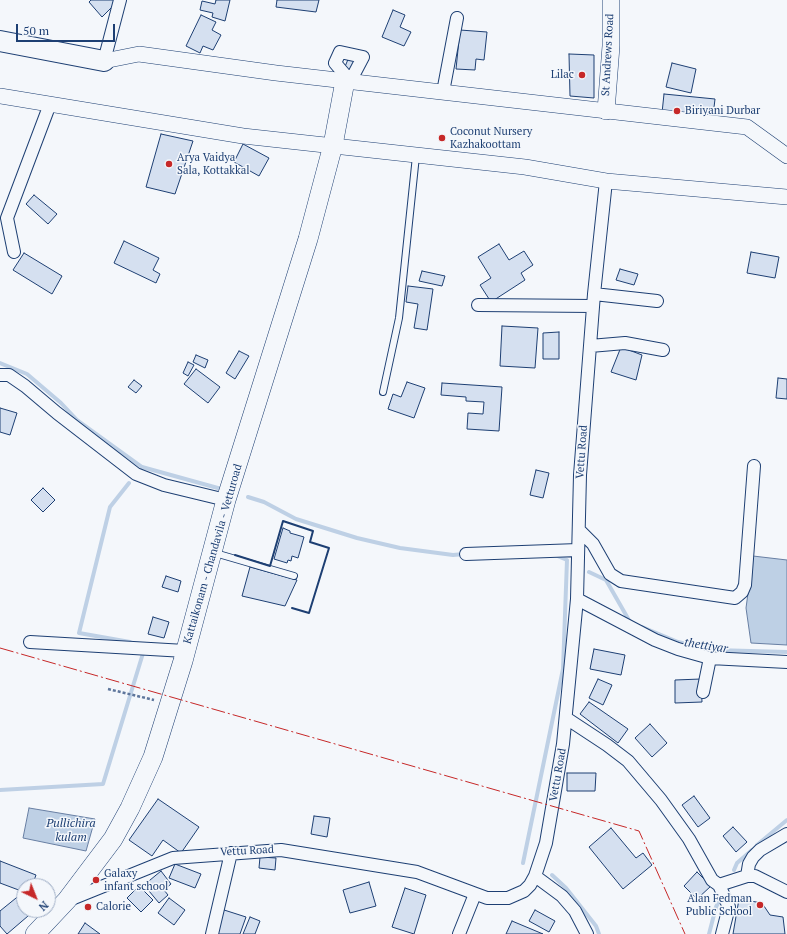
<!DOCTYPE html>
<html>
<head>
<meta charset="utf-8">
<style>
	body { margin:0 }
	#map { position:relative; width:787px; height:934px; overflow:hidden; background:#f4f7fb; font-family:"PT Serif",serif }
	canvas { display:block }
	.north { position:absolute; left:16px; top:878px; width:40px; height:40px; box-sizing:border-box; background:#f4f7fb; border:1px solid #9eadc5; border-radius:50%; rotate:137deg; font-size:11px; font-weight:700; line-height:16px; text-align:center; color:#1d3f73 }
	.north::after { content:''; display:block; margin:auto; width:14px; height:18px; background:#c62828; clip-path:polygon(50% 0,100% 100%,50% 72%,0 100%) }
	.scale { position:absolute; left:16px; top:24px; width:99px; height:18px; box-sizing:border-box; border:2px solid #1d3f73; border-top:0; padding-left:5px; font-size:12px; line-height:14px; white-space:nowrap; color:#1d3f73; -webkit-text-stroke:3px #f4f7fb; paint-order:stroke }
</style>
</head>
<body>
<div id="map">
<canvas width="787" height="934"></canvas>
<div class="north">N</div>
<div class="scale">50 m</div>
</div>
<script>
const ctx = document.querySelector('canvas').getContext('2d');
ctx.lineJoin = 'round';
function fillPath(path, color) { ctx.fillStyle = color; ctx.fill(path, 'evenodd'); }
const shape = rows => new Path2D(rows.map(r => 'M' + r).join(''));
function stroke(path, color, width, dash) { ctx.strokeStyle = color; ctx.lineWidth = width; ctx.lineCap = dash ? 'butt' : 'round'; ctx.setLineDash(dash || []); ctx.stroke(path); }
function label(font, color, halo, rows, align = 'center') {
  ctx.font = font + ' "PT Serif",serif'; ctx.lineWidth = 3; ctx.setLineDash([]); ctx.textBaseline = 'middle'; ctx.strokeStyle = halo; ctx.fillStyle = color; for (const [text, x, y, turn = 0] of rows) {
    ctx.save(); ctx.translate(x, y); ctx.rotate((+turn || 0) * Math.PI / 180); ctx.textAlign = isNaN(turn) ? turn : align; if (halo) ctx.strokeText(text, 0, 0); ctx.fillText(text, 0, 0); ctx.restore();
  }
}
const water = shape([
	[753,556,787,560,787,645,751,643,746,608,753,556],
	[29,808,95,819,86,851,23,838,29,808]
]);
const stream = shape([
	[0,363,27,374,61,403,77,420,142,467,225,490],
	[129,483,110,507,79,633,130,642],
	[248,497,264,502,296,519,357,538,400,548,453,555,464,554],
	[589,572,606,580,630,622],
	[642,627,678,642,714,650,787,652],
	[0,790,103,784,144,650],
	[757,845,787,820],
	[523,863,563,669,567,560,555,555],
	[734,870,737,863,752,850],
	[552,875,566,888,596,926,599,934],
	[709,934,716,907,721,897]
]);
const building = shape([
	[91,0,115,0,117,2,102,17,89,2,91,0],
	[216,0,230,0,225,21,212,17,213,13,200,10,202,1,215,4,216,0],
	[277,0,319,0,316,12,276,7,277,0],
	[393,10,405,15,400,27,411,32,404,46,382,37,393,10],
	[201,15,216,22,212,30,221,35,213,50,203,46,200,53,186,46,201,15],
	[460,30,487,32,484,60,476,59,475,70,456,69,460,30],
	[569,54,594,55,594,98,570,96,569,54],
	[349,57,357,60,352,72,344,69,349,57],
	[672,63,696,69,691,93,666,87,672,63],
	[664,94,715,99,713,116,662,113,664,94],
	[161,134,193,141,175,194,146,187,161,134],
	[243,144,269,158,259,176,234,162,243,144],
	[34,195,57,214,48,224,26,204,34,195],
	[124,241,159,258,153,270,160,274,156,283,114,263,124,241],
	[499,244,509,260,524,251,533,265,521,273,525,280,491,302,480,285,491,278,478,257,499,244],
	[751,252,779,257,775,278,747,273,751,252],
	[24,253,62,276,52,294,13,270,24,253],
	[620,269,638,274,634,285,616,280,620,269],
	[422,271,445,276,442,286,419,281,422,271],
	[408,286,433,289,427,330,414,328,418,304,406,302,408,286],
	[502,326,538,328,535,368,500,366,502,326],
	[559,332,559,359,543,359,543,333,559,332],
	[621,347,642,355,636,380,611,372,621,347],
	[239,351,249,356,235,379,226,373,239,351],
	[196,355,208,360,205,368,193,362,196,355],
	[188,362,194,365,188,376,183,373,188,362],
	[196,369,220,387,208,403,184,384,196,369],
	[778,378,787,379,787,399,776,398,778,378],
	[134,380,142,386,136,393,128,387,134,380],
	[407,382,425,388,414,418,388,409,393,394,401,397,407,382],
	[442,383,502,387,499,431,467,429,468,413,483,414,484,402,466,401,466,397,441,395,442,383],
	[0,408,17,413,10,435,0,432,0,408],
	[536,470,549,473,543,498,530,495,536,470],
	[43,488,55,500,43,512,31,500,43,488],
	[283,528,290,531,290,533,304,537,298,558,292,556,291,561,288,560,287,563,274,559,283,528],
	[250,567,297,580,285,606,242,596,250,567],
	[166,576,181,581,178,592,162,587,166,576],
	[153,617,169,622,164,638,148,634,153,617],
	[594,649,625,655,621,675,590,669,594,649],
	[598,679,612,685,603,705,589,698,598,679],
	[701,679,702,702,675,703,675,680,701,679],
	[589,702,628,729,618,743,580,714,589,702],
	[650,724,667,743,652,757,635,738,650,724],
	[567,773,596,773,595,791,567,791,567,773],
	[694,796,710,818,698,827,682,805,694,796],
	[158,799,199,827,181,853,163,840,152,856,129,840,158,799],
	[314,816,330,818,327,837,311,834,314,816],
	[733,827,747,842,736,852,723,836,733,827],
	[611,828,636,858,643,853,652,865,623,889,589,847,611,828],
	[260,857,276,858,275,870,259,868,260,857],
	[0,861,36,875,32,886,24,886,24,892,0,883,0,861],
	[175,864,201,874,195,888,169,878,175,864],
	[161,871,171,884,164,890,168,895,159,903,144,885,161,871],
	[697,872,711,886,697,899,684,886,697,872],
	[369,882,376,906,350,913,343,890,369,882],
	[139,886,153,900,141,912,127,898,139,886],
	[405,888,426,895,414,934,392,927,405,888],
	[21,894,24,898,24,910,35,910,7,934,0,926,0,911,21,894],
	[169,898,185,910,174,925,158,913,169,898],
	[739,899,762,903,770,915,783,917,785,934,733,934,739,899],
	[221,909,246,917,240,934,214,934,221,909],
	[535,910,555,921,549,932,529,921,535,910],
	[250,917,260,921,255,934,243,934,250,917],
	[512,921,543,934,506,934,512,921],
	[85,923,100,934,78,934,85,923]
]);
const path = shape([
	[108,689,154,700]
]);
const service = shape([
	[383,392,399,318,416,156],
	[215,553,294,576]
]);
const minor = shape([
	[104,61,120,0],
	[345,81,346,76,353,76,363,57,340,52,335,63,346,76],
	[443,92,457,18],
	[14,252,7,218,50,104],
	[594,294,657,301],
	[478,305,593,306],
	[590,346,625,343,663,350],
	[0,375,9,375,25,386,57,413,136,474,164,485,226,500],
	[579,530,593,544,610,574,621,581,735,598,742,592,745,585,754,466],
	[466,554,578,550],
	[577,599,655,640,678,649,710,658,787,662],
	[30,642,185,651],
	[703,692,710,658],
	[566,718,607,745,628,761,661,800,689,839,712,880,719,885,747,876,755,876,787,892],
	[535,876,562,896,575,911,587,934],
	[747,876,749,864,753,857,760,850,787,834],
	[719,885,729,907,722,934],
	[69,900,173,858,281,850,417,872,487,898,508,898,524,891,530,885,535,876,546,843,563,744,577,599,580,475,594,294,606,181],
	[212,934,231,853],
	[459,934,475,894]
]);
const tertiary = shape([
	[104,61,139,54,276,73,747,127,787,156],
	[0,96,243,136,525,167,606,181,787,197]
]);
const secondary = shape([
	[606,111,611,46,611,0]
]);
const primary = shape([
	[35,934,67,900,113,839,130,808,153,757,183,661,226,500,308,239,333,145,345,81]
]);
const trunk = shape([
	[0,41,104,61]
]);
const wall = shape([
	[235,555,270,566,283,521,313,531,310,542,329,548,309,613,292,608]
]);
const power = shape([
	[0,648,639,831,685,934]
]);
const markers = [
	[582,75,4,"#c62828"],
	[677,111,4,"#c62828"],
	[442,138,4,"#c62828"],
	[169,164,4,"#c62828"],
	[96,880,4,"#c62828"],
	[760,905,4,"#c62828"],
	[88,907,4,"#c62828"]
];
const streetNames = [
	["St Andrews Road",608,55,-87],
	["Vettu Road",582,452,-86],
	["Kattaikonam - Chandavila - Vetturoad",213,554,-74],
	["Vettu Road",558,775,-80],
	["Vettu Road",247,851,-3]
];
const poiNames = [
	["Lilac",574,75,"right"],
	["Biriyani Durbar",685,111],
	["Coconut Nursery",450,132],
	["Kazhakoottam",450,145],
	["Arya Vaidya",177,158],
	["Sala, Kottakkal",177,171],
	["Galaxy",104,874],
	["infant school",104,887],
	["Alan Fedman",752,899,"right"],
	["Public School",752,912,"right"],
	["Calorie",96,907]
];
const waterNames = [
	["thettiyar",706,646,9],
	["Pullichira",71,824],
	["kulam",71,838]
];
fillPath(water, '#bed0e5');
stroke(water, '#687fa3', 1);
stroke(stream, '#bed0e5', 4);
fillPath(building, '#d5e0f0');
stroke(building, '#1d3f73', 1);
stroke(service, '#1d3f73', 8);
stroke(minor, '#1d3f73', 14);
stroke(tertiary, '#1d3f73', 16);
stroke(secondary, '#1d3f73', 18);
stroke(primary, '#1d3f73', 20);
stroke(trunk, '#1d3f73', 22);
stroke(path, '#5e769c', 2.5, [3, 2]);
stroke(service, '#f4f7fb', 6);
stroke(minor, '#f4f7fb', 12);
stroke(tertiary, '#f4f7fb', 15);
stroke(secondary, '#f4f7fb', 17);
stroke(primary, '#f4f7fb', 19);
stroke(trunk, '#f4f7fb', 20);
stroke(wall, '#1d3f73', 2);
stroke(power, '#c62828', 1, [14, 3, 2, 3]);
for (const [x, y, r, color] of markers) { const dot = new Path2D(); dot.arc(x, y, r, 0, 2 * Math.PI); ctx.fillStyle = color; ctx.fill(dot); stroke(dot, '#f4f7fb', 1.5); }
label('11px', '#1d3f73', '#f4f7fb', streetNames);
label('11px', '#1d3f73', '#f4f7fb', poiNames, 'left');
label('italic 12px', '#1d3f73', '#f4f7fb', waterNames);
</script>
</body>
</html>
